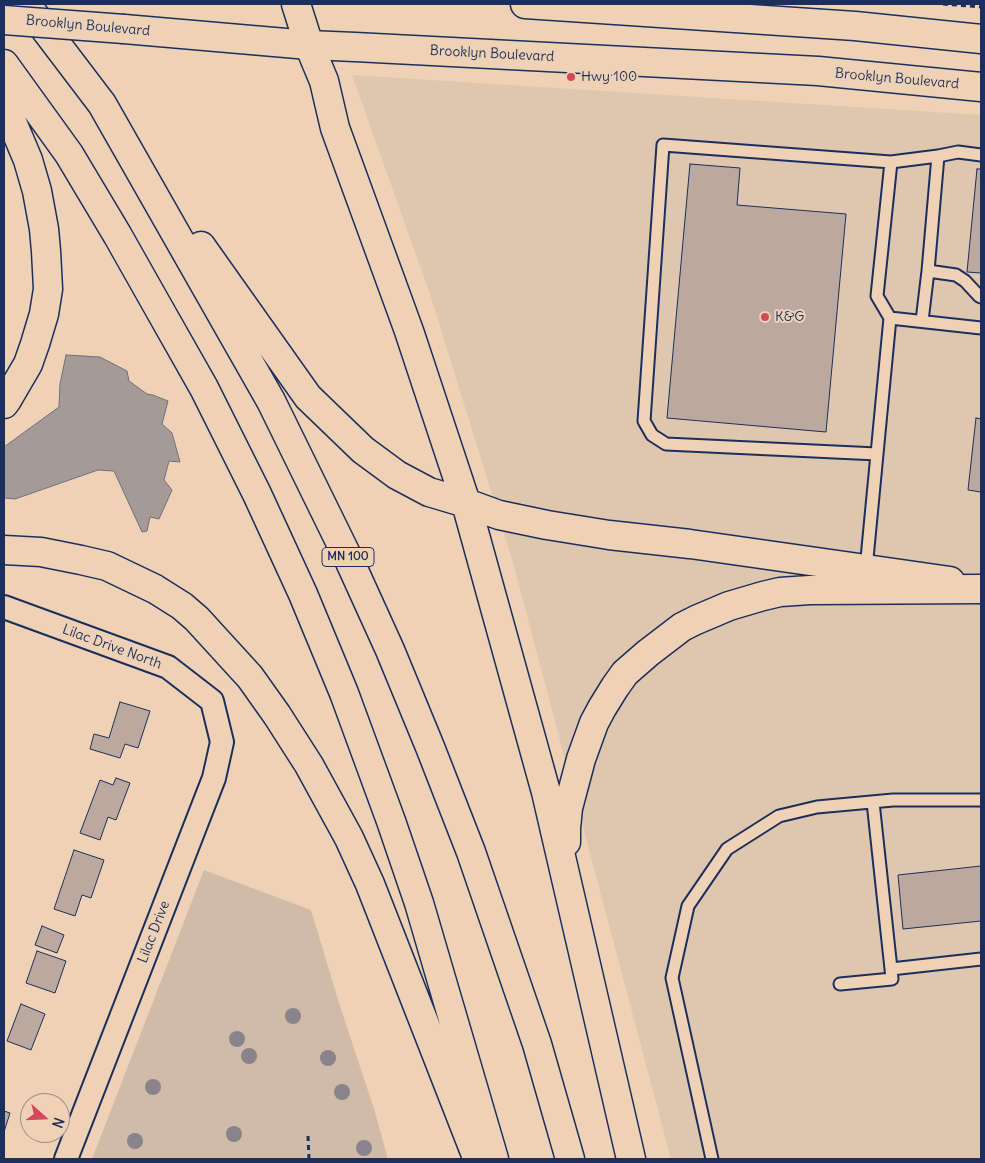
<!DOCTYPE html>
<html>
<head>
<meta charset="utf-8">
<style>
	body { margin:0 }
	#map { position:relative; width:985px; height:1163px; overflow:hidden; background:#efd2b5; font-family:Delius,sans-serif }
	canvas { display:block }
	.frame { position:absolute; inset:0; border:5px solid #1b2f5e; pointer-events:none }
	.north { position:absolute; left:20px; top:1093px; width:50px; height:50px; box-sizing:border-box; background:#efd2b5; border:1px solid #9a9192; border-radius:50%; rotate:110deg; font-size:14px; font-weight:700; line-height:20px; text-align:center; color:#1b2f5e }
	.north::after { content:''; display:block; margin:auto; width:18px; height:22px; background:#d1495b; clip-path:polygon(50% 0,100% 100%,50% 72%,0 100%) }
</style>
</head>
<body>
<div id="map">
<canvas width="985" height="1163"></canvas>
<div class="frame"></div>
<div class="north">N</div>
</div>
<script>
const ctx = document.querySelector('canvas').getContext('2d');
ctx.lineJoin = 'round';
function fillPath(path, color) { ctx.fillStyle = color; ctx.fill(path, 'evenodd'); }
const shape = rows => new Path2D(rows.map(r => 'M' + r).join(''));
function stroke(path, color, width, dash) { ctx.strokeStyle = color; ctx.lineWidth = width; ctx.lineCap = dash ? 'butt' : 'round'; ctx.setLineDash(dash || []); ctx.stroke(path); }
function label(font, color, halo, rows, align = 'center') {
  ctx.font = font + ' Delius,sans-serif'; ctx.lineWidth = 4; ctx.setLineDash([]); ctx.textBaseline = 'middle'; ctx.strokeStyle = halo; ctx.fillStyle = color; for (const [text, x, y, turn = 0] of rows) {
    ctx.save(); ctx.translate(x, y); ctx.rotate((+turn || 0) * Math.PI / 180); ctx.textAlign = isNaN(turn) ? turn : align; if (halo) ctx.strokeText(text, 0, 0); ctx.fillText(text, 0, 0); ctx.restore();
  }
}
const built = shape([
	[352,75,981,115,981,1159,671,1159,512,559,430,294]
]);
const green = shape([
	[204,870,311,910,339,1003,374,1109,388,1159,92,1159]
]);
const water = shape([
	[66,355,100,357,127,371,129,381,147,394,153,395,168,401,162,424,172,433,180,462,169,461,164,480,172,490,159,519,150,517,147,531,142,532,114,471,98,470,15,499,4,498,4,447,59,407,60,384,66,355]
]);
const building = shape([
	[690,164,740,168,737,205,846,214,826,432,667,418,690,164],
	[977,169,981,169,981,273,967,272,977,169],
	[976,418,981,419,981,492,968,490,976,418],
	[120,702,150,711,138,748,125,744,120,758,90,749,94,734,109,738,120,702],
	[116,778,130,783,116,820,108,817,100,840,80,833,100,780,113,785,116,778],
	[74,850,104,860,91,898,82,895,75,916,54,909,74,850],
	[981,866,981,921,903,929,898,875,981,866],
	[42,926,64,935,57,953,35,945,42,926],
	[37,951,66,961,55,993,26,983,37,951],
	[21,1004,45,1014,31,1050,7,1041,21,1004],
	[4,1111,10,1113,4,1132,4,1111]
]);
const path = shape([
	[943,4,981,7],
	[308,1136,309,1159]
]);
const service = shape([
	[938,156,958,152,981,155],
	[891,162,938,156,928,271,922,321],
	[928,271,956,275,965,281,979,296,981,297],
	[890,318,981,328],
	[866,569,890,318,877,296,891,162,663,145,644,421,652,435,666,444,877,454],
	[873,802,891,969,981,959],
	[840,984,892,979,891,969],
	[712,1159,672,978,688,906,727,849,779,816,817,807,893,800,981,800]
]);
const minor = shape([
	[4,607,168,667,212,701,222,742,214,778,66,1159]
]);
const tertiary = shape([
	[866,569,950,581]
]);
const secondary = shape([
	[525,4,855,26,981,39],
	[124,29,309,45,355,47,818,71,981,87]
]);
const motorway = shape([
	[26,4,102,104,271,401,350,562,390,650,430,747,471,852,537,1044,570,1159],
	[296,4,309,45,324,81,335,128,409,331,466,503,546,792,631,1159],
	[4,64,69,154,118,236,153,298,204,388,257,494,303,594,344,693,391,821,419,903,494,1159],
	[4,103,28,160,37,191,44,229,46,251,48,289,44,314,35,344,28,364,7,400,4,404],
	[201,246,308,397,363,450,397,475,429,492,466,503,499,515,547,525,609,535,690,544,866,569],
	[4,550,41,552,81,560,107,566,155,589,182,606,197,619,250,677,277,715,309,765,349,838,370,884,476,1155],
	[566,842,566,828,568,808,581,759,594,723,602,708,615,687,625,673,648,653,682,627,696,620,729,606,763,596,780,592,810,590,981,589]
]);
const secondaryBridge = shape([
	[4,20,124,29]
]);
const trees = [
	[293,1016],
	[237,1039],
	[249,1056],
	[328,1058],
	[153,1087],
	[342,1092],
	[234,1134],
	[135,1141],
	[364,1148]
];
const markers = [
	[571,77,5,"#d1495b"],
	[765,317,5,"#d1495b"]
];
const shields = [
	[348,557,52]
];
const shieldNames = [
	["MN 100",348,557]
];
const streetNames = [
	["Brooklyn Boulevard",88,26,5],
	["Brooklyn Boulevard",492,54,3],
	["Brooklyn Boulevard",897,79,5],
	["Lilac Drive North",112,647,20],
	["Lilac Drive",154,932,-69]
];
const poiNames = [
	["Hwy 100",581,77],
	["K&G",775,317]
];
fillPath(built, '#dfc6af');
fillPath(green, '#d0baa8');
fillPath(water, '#a69a97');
stroke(water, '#6e6f80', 1);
fillPath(building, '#bba9a0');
stroke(building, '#1b2f5e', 1);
stroke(service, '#1b2f5e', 15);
stroke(minor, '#1b2f5e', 26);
stroke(tertiary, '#1b2f5e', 31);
stroke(secondary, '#1b2f5e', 31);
stroke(motorway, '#1b2f5e', 31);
stroke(path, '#1b2f5e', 3, [5, 4]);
stroke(service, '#efd2b5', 11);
stroke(minor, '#efd2b5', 22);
stroke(tertiary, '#efd2b5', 28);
stroke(secondary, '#efd2b5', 28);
stroke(motorway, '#efd2b5', 28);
stroke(secondaryBridge, '#1b2f5e', 31, []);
stroke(secondaryBridge, '#efd2b5', 28);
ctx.fillStyle = '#89848b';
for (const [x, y] of trees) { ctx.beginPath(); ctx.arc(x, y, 8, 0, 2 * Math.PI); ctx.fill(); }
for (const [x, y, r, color] of markers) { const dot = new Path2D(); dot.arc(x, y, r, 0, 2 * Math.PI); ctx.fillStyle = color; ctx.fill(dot); stroke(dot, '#efd2b5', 2); }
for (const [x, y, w] of shields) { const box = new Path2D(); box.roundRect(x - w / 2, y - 9.5, w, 19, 4); ctx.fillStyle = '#efd2b5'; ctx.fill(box); stroke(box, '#1b2f5e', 1); }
label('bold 12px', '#1b2f5e', null, shieldNames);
label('14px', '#1b2f5e', '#efd2b5', streetNames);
label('14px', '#1b2f5e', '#efd2b5', poiNames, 'left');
</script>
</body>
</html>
